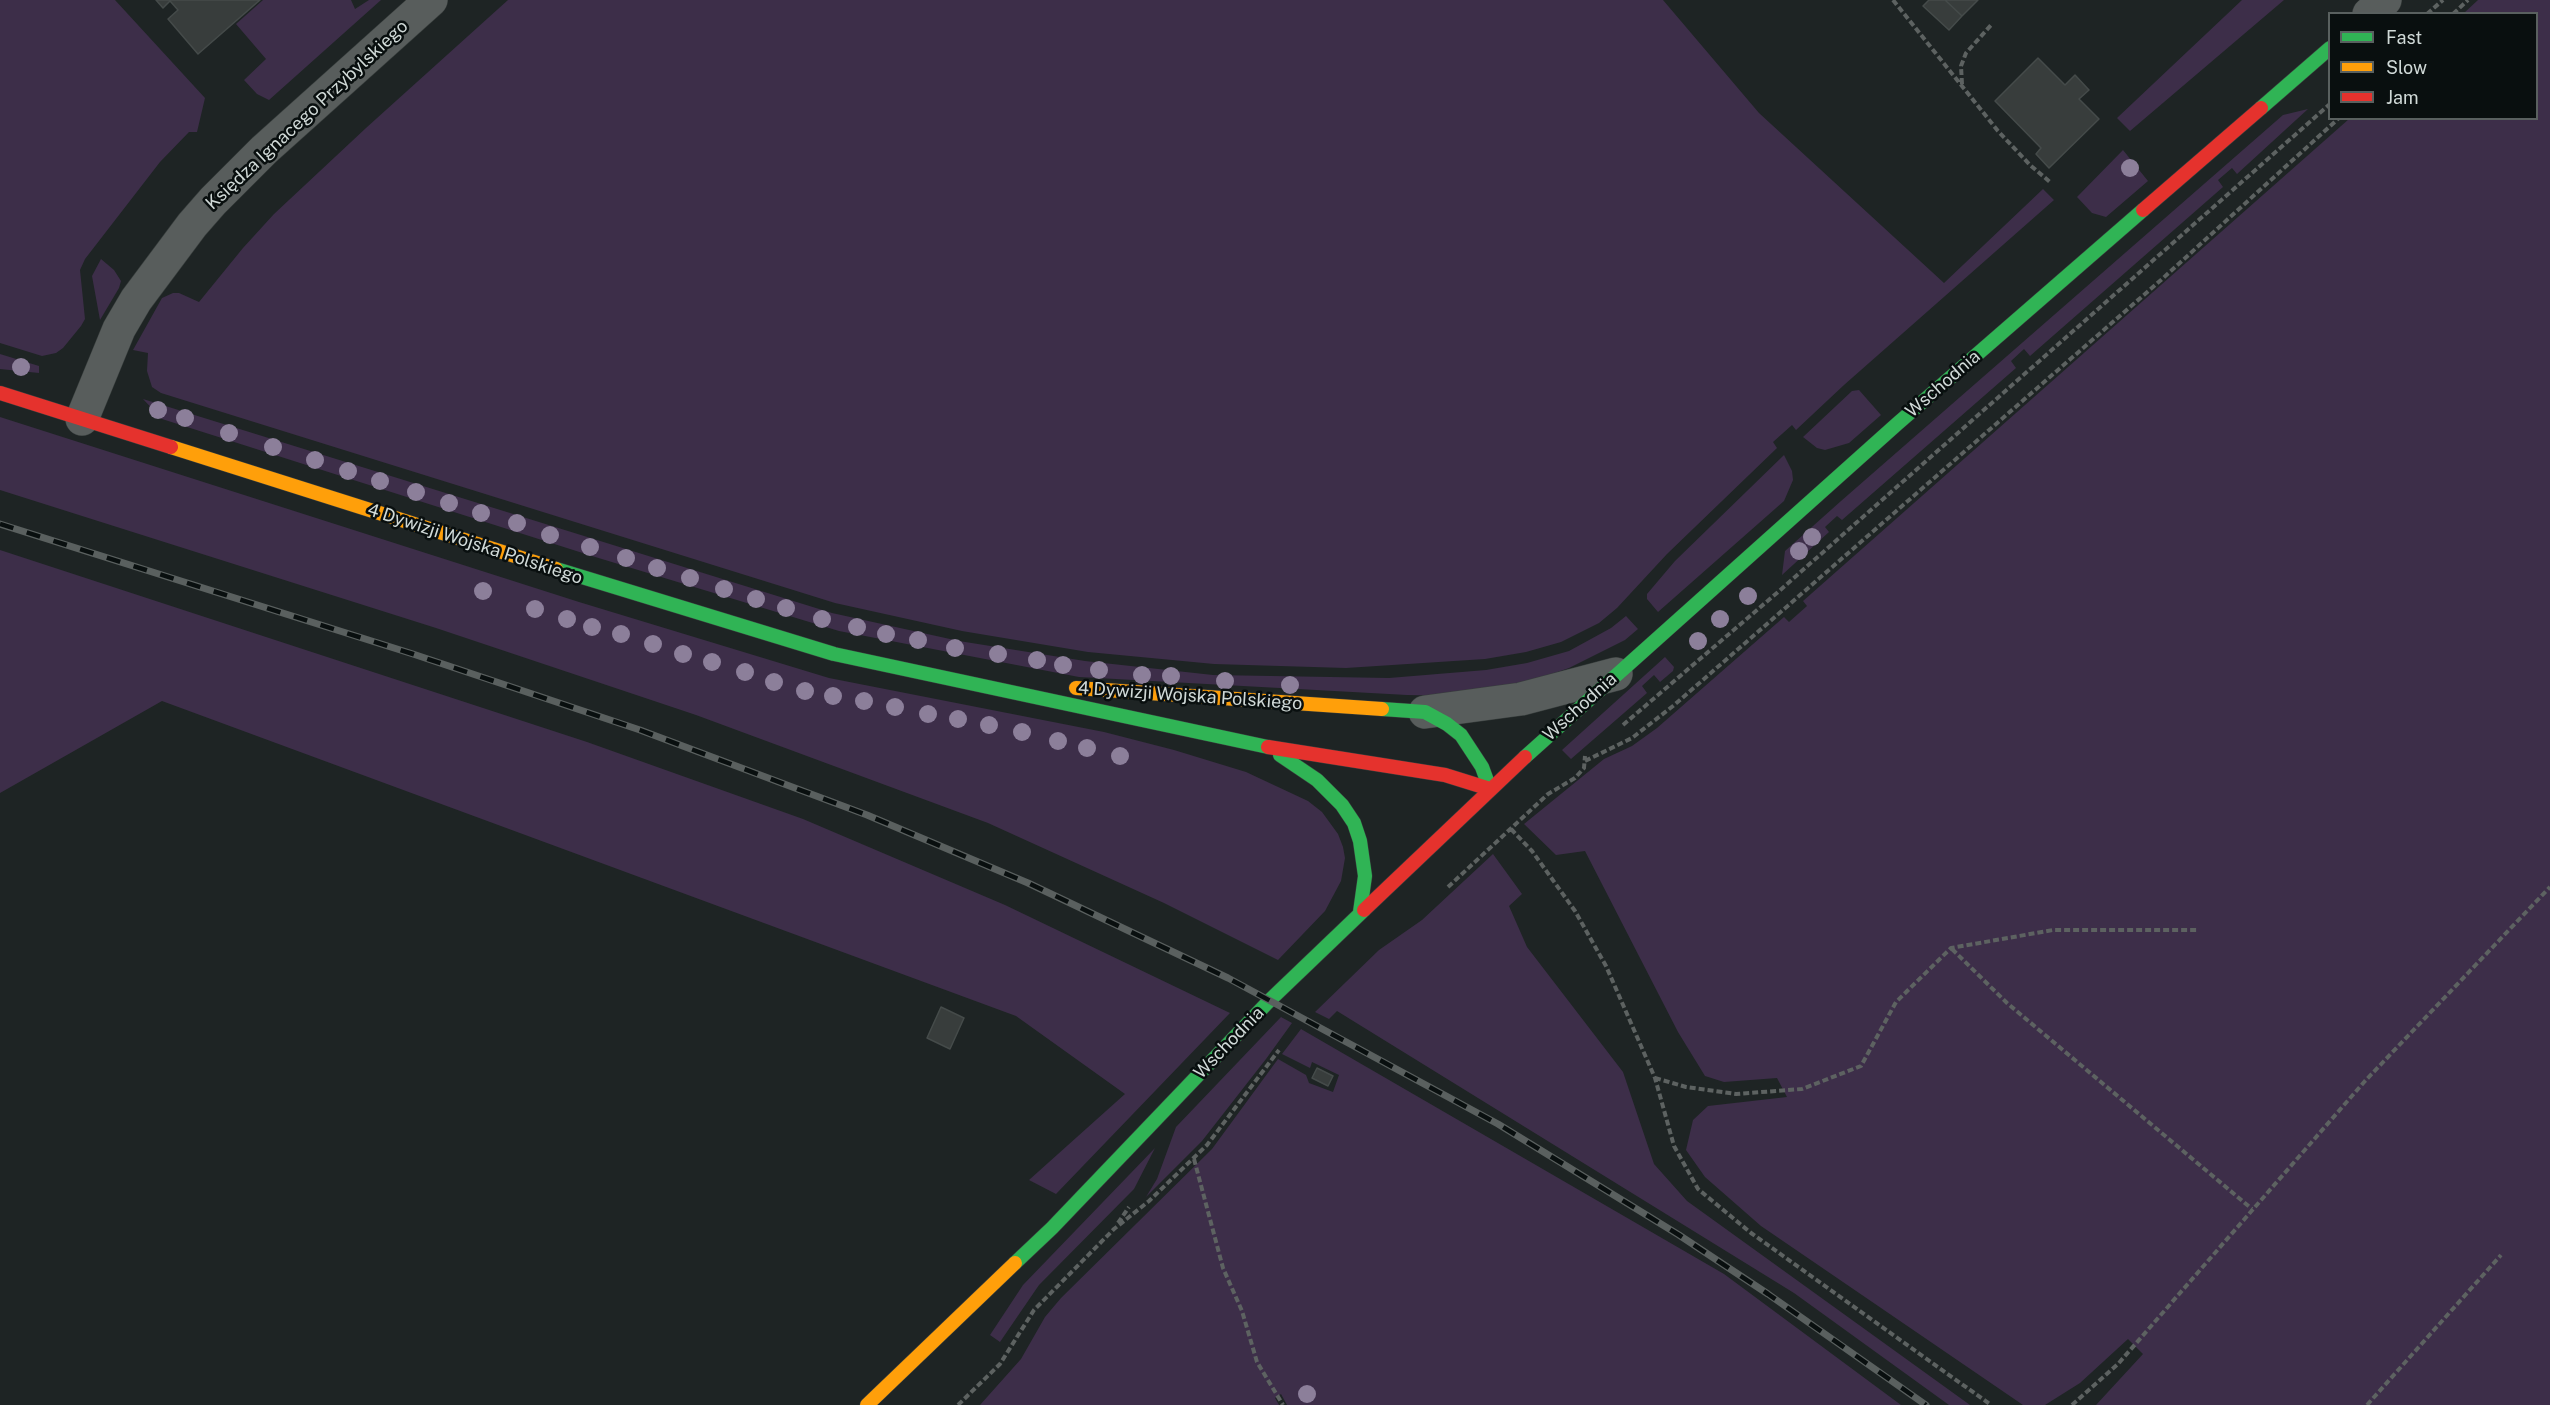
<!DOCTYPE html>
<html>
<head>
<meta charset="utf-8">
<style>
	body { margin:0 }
	#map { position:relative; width:2550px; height:1405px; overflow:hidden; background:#1e2424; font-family:"Public Sans",sans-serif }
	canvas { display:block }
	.legend { position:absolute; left:2328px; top:12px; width:210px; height:108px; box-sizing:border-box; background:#090f0f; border:2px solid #59605f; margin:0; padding:8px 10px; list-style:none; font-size:18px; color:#d0d9d7 }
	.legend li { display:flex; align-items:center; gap:12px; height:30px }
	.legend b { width:30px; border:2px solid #59605f }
</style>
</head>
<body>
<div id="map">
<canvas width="2550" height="1405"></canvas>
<ul class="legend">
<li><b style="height:8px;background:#30b455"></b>Fast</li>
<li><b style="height:8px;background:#ff9f0a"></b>Slow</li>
<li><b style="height:8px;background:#e5322d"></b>Jam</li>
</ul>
</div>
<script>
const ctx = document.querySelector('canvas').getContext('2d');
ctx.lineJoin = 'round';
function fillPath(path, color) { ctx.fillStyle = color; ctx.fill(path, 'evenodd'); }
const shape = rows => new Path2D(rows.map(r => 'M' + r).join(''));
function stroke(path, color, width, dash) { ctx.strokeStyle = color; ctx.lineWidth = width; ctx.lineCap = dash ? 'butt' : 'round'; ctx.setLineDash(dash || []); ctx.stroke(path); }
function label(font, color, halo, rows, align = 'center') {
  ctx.font = font + ' "Public Sans",sans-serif'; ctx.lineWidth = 5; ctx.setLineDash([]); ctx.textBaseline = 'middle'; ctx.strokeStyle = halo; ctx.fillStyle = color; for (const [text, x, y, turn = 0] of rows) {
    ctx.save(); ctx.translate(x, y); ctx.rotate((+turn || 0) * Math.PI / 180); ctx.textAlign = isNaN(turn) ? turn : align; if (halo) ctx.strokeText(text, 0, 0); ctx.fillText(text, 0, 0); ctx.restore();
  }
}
const green = shape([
	[0,0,115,0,205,98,197,132,189,132,160,162,85,259,80,270,85,319,81,326,63,348,56,353,42,356,0,343],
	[263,0,351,0,355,9,369,0,381,0,269,100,257,94,244,80,266,59,236,24],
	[508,0,1663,0,1759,113,1944,283,2043,189,2054,200,1844,385,1796,430,1792,425,1773,442,1777,448,1667,554,1617,608,1599,623,1561,642,1526,652,1485,659,1346,668,1214,664,1088,652,962,631,835,603,161,393,152,387,147,371,148,353,133,350,162,298,173,293,179,293,199,302,243,248,274,214,366,128],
	[2242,0,2284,0,2130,131,2117,118],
	[2478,0,2550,0,2550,1405,2096,1405,2143,1354,2128,1339,2080,1383,2045,1405,2023,1405,1761,1226,1705,1177,1686,1150,1693,1120,1708,1106,1787,1097,1777,1078,1724,1082,1705,1076,1678,1032,1585,851,1556,855,1524,824,1604,759,1632,746,1657,728,1784,617,1789,622,1807,606,1803,601,2349,119,2536,118,2536,14,2464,13],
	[2308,109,2237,174,2232,168,2218,180,2223,187,2030,356,2024,349,2011,361,2016,368,1842,520,1837,516,1825,527,1829,532,1782,575,1785,551,1841,501,2283,115],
	[2123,150,2148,181,2106,217,2092,213,2077,197],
	[101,259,114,270,121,281,119,288,100,320,92,276],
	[0,354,39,366,39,373,0,369],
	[1859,390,1881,415,1849,443,1825,450,1817,448,1803,437,1852,391],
	[143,399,832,613,959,641,1085,661,1213,675,1389,678,1486,670,1527,663,1569,651,1611,628,1626,616,1638,629,1625,640,1569,668,1535,680,1455,696,1407,695,1079,677,839,631,592,556,162,419],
	[0,417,579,602,829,678,1104,732,1174,750,1246,772,1308,801,1322,812,1338,834,1343,847,1345,858,1341,881,1325,911,1278,960,1164,903,988,823,696,715,436,628,0,490],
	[1784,455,1792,471,1793,480,1784,501,1658,612,1647,599,1647,594,1675,561],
	[0,550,587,742,803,819,1005,905,1230,1013,1056,1194,1029,1180,1125,1094,1016,1016,162,701,0,793],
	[1665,657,1674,667,1673,671,1660,682,1654,675,1642,686,1647,693,1571,759,1562,750],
	[1493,854,1522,894,1509,906,1527,947,1623,1072,1654,1164,1687,1201,1970,1405,1949,1405,1794,1293,1337,1011,1329,1019,1315,1012,1379,950,1422,920],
	[1281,1017,1292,1023,1266,1059,1202,1141,1146,1197,1157,1179,1176,1127],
	[1301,1029,1724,1274,1901,1405,1287,1405,1281,1394,1275,1398,1279,1405,980,1405,1021,1359,1045,1317,1061,1298,1212,1149,1278,1059,1306,1075,1309,1083,1333,1092,1339,1075,1312,1062,1310,1068,1282,1054],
	[1155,1148,1134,1189,1039,1285,1000,1342,990,1335,1023,1285]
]);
const building = shape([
	[156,0,260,0,198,54,168,19,178,10,170,1,163,8,156,0],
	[1929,0,1945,0,1962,16,1949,30,1923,6,1929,0],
	[1945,0,1978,0,1962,16,1945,0],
	[2038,58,2065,85,2075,75,2089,90,2079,99,2099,119,2049,168,2036,154,2041,148,1995,101,2038,58],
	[941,1007,964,1018,950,1049,927,1038,941,1007],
	[1317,1068,1333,1076,1328,1086,1312,1078,1317,1068]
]);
const path = shape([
	[1893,0,1998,131,2030,165,2050,182],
	[2427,14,2443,0],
	[2453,14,2468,0],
	[1962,84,1961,66,1966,53,1992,24],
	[1623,725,1778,592,2330,104],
	[1585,761,1632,738,1673,706,2161,280,2339,118],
	[1511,829,1532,851,1575,911,1606,966,1655,1078,1674,1146,1698,1189,1751,1233,1991,1405],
	[1448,887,1548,794,1575,778,1584,768,1585,756],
	[1952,949,2007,1003,2252,1209],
	[1655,1078,1686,1087,1736,1094,1802,1089,1861,1066,1896,1002,1951,948,2053,930,2198,930],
	[1194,1159,1223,1268,1242,1311,1257,1362,1283,1405],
	[1118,1223,1129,1207],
	[958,1405,1000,1364,1034,1310,1114,1229,1149,1201,1207,1145,1279,1050],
	[2072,1405,2118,1364,2365,1081,2550,887],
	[2367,1405,2501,1255]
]);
const street = shape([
	[2369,14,2385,0],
	[82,419,119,329,136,300,192,225,213,201,264,150,431,0],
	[1425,712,1521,699,1616,674]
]);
const fast = shape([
	[2261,108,2330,48],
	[556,569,834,654,1268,747],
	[1382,709,1425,712,1447,724,1461,735,1482,767,1490,789],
	[1280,755,1317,780,1342,805,1354,823,1360,841,1365,876,1360,912],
	[1525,757,1897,424,2143,210],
	[1015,1263,1052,1228,1270,1000,1364,910]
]);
const slow = shape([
	[171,447,556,569],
	[1076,688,1382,709],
	[867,1405,1015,1263]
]);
const jam = shape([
	[2143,210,2261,108],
	[0,393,171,447],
	[1268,747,1445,775,1490,789],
	[1364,910,1525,757]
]);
const rail = shape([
	[0,524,413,654,640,730,867,815,1028,883,1228,978,1498,1124,1679,1235,1768,1294,1926,1405]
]);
const trees = [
	[2130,168],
	[21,367],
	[158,410],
	[185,418],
	[229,433],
	[273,447],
	[315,460],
	[348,471],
	[380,481],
	[416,492],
	[449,503],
	[481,513],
	[517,523],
	[550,535],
	[1812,537],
	[590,547],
	[1799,551],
	[626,558],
	[657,568],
	[690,578],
	[724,589],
	[483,591],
	[1748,596],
	[756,599],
	[786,608],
	[535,609],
	[567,619],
	[822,619],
	[1720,619],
	[592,627],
	[857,627],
	[621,634],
	[886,634],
	[918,640],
	[1698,641],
	[653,644],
	[955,648],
	[683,654],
	[998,654],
	[1037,660],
	[712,662],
	[1063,665],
	[1099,670],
	[745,672],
	[1142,675],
	[1171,676],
	[1225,681],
	[774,682],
	[1290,685],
	[805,691],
	[833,696],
	[864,701],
	[895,707],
	[928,714],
	[958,719],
	[989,725],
	[1022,732],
	[1058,741],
	[1087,748],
	[1120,756],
	[1307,1394]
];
const streetNames = [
	["Księdza Ignacego Przybylskiego",307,115,-43],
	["Wschodnia",1943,384,-41],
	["4 Dywizji Wojska Polskiego",475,544,18],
	["4 Dywizji Wojska Polskiego",1190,696,4],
	["Wschodnia",1580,707,-42],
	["Wschodnia",1229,1043,-46]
];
fillPath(green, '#3d2e49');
fillPath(building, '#383d3c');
stroke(building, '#454b4a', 1.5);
stroke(street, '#383e3d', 34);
stroke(fast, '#383e3d', 15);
stroke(slow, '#383e3d', 15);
stroke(jam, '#383e3d', 15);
stroke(path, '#5d6261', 4, [6, 3]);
stroke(street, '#585d5c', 33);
stroke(fast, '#30b455', 14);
stroke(slow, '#ff9f0a', 14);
stroke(jam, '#e5322d', 14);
stroke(rail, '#5a605f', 7);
stroke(rail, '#090f0f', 4.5, [14]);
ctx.fillStyle = '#8c7f9a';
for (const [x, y] of trees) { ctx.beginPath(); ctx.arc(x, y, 9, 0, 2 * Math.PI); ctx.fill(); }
label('18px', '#d0d9d7', '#090f0f', streetNames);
</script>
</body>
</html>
